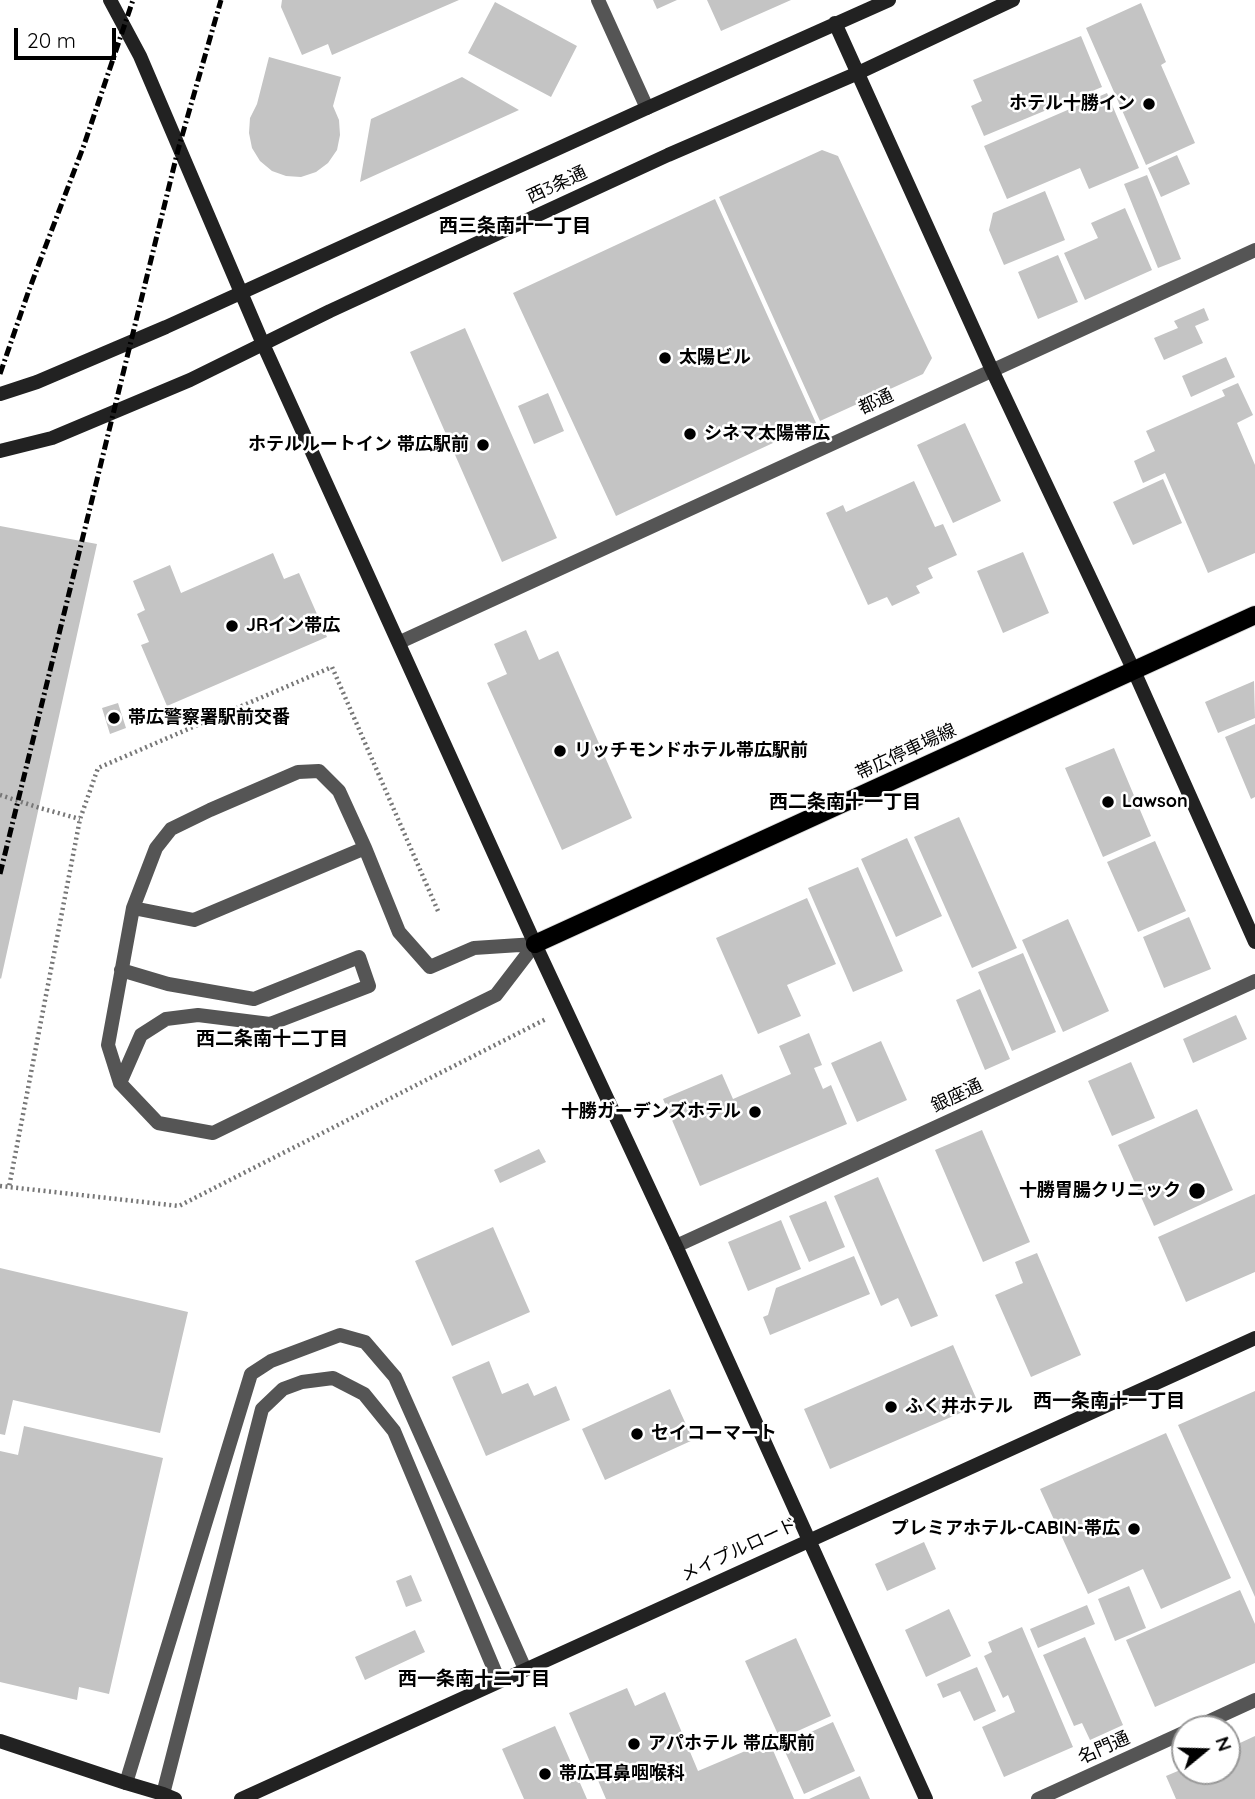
<!DOCTYPE html>
<html>
<head>
<meta charset="utf-8">
<style>
	body { margin:0 }
	#map { position:relative; width:1255px; height:1799px; overflow:hidden; background:#fff; font-family:Quicksand,sans-serif }
	canvas { display:block }
	.north { position:absolute; left:1171px; top:1715px; width:70px; height:70px; box-sizing:border-box; background:#fff; border:2px solid #999; border-radius:50%; rotate:71deg; font-size:19px; font-weight:700; line-height:28px; text-align:center; color:#000 }
	.north::after { content:''; display:block; margin:auto; width:24px; height:32px; background:#000; clip-path:polygon(50% 0,100% 100%,50% 72%,0 100%) }
	.scale { position:absolute; left:14px; top:28px; width:102px; height:32px; box-sizing:border-box; border:4px solid #000; border-top:0; padding-left:9px; font-size:21px; line-height:24px; white-space:nowrap; color:#000; -webkit-text-stroke:5px #fff; paint-order:stroke }
</style>
</head>
<body>
<div id="map">
<canvas width="1255" height="1799"></canvas>
<div class="north">N</div>
<div class="scale">20 m</div>
</div>
<script>
const ctx = document.querySelector('canvas').getContext('2d');
ctx.lineJoin = 'round';
function fillPath(path, color) { ctx.fillStyle = color; ctx.fill(path, 'evenodd'); }
const shape = rows => new Path2D(rows.map(r => 'M' + r).join(''));
function stroke(path, color, width, dash) { ctx.strokeStyle = color; ctx.lineWidth = width; ctx.lineCap = dash ? 'butt' : 'round'; ctx.setLineDash(dash || []); ctx.stroke(path); }
function label(font, color, halo, rows, align = 'center') {
  ctx.font = font + ' Quicksand,"Noto Sans JP",sans-serif'; ctx.lineWidth = 5; ctx.setLineDash([]); ctx.textBaseline = 'middle'; ctx.strokeStyle = halo; ctx.fillStyle = color; for (const [text, x, y, turn = 0] of rows) {
    ctx.save(); ctx.translate(x, y); ctx.rotate((+turn || 0) * Math.PI / 180); ctx.textAlign = isNaN(turn) ? turn : align; if (halo) ctx.strokeText(text, 0, 0); ctx.fillText(text, 0, 0); ctx.restore();
  }
}
const building = shape([
	[282,0,459,0,332,55,328,44,302,55,281,7],
	[653,0,677,0,657,9],
	[707,0,791,0,721,31],
	[495,2,577,46,551,97,468,53],
	[1141,3,1166,62,1161,65,1195,143,1146,165,1086,28],
	[1081,36,1102,87,984,136,971,106,982,101,973,80],
	[269,57,341,77,333,106,339,120,340,135,337,150,328,163,316,172,301,177,286,176,272,171,260,161,252,148,249,133,250,118,257,104],
	[462,77,519,110,360,182,371,119],
	[1107,93,1139,168,1089,189,1080,168,1007,199,984,146],
	[822,150,838,156,932,358,923,374,820,421,719,197],
	[1177,155,1190,184,1161,197,1148,168],
	[1147,175,1181,259,1158,268,1124,184],
	[1045,191,1065,240,1004,265,989,230,993,213],
	[715,199,816,423,616,516,513,293],
	[1125,208,1152,270,1085,300,1064,253,1098,238,1091,223],
	[1058,255,1078,302,1038,319,1018,272],
	[1204,308,1209,320,1195,326,1203,343,1164,360,1154,338,1178,328,1174,321],
	[465,328,557,538,502,562,410,352],
	[1226,357,1235,377,1191,397,1182,376],
	[1238,383,1253,415,1237,423,1255,465,1255,553,1208,573,1165,473,1143,483,1134,461,1155,451,1146,431,1225,396,1222,390],
	[548,393,564,431,534,444,518,406],
	[965,423,1001,501,953,523,917,445],
	[1163,479,1182,523,1133,545,1113,502],
	[914,481,935,527,943,524,957,555,928,568,933,578,916,586,920,593,892,606,887,597,868,605,826,513,843,505,846,512],
	[0,526,97,544,1,979,0,978],
	[1023,552,1049,613,1003,633,977,571],
	[273,553,284,579,299,573,327,637,167,706,141,645,149,642,137,614,145,610,133,581,170,565,181,593],
	[526,630,539,660,558,651,632,818,562,850,487,683,507,674,494,644],
	[1254,681,1255,718,1218,733,1205,702],
	[118,703,126,728,110,734,102,708],
	[1255,724,1255,797,1251,799,1225,737],
	[1114,748,1151,836,1103,857,1065,768],
	[959,817,1017,948,972,968,914,837],
	[907,838,942,916,896,937,861,859],
	[1155,841,1186,911,1138,932,1107,862],
	[858,867,903,971,853,992,808,888],
	[807,898,836,964,787,985,801,1016,758,1034,716,938],
	[1189,917,1211,969,1164,988,1143,937],
	[1068,919,1109,1011,1063,1032,1022,940],
	[1023,953,1056,1032,1012,1051,978,972],
	[980,989,1010,1059,985,1070,956,1000],
	[1236,1015,1247,1039,1193,1063,1183,1039],
	[809,1033,822,1065,814,1068,823,1089,831,1085,847,1124,700,1186,663,1099,722,1074,733,1099,791,1074,779,1046],
	[881,1041,907,1100,857,1122,831,1063],
	[1131,1062,1155,1118,1112,1136,1088,1081],
	[1197,1109,1233,1190,1154,1226,1118,1145],
	[982,1130,1030,1242,983,1262,935,1150],
	[539,1149,546,1162,500,1183,494,1170],
	[878,1177,938,1316,911,1327,898,1298,881,1306,834,1196],
	[1255,1194,1255,1272,1186,1302,1158,1237],
	[826,1201,845,1247,809,1262,789,1216],
	[781,1220,801,1269,748,1291,728,1242],
	[493,1227,530,1312,452,1346,415,1261],
	[1037,1253,1081,1355,1031,1377,995,1295,1023,1283,1015,1262],
	[854,1256,870,1294,770,1335,763,1317,768,1315,776,1288],
	[0,1268,188,1312,160,1433,13,1400,5,1435,0,1434],
	[953,1345,979,1405,830,1469,804,1409],
	[489,1361,502,1394,528,1383,534,1396,556,1386,570,1420,486,1456,452,1377],
	[670,1389,693,1440,605,1480,582,1429],
	[1255,1391,1255,1597,1178,1425],
	[24,1426,163,1458,109,1694,79,1687,77,1700,0,1682,0,1451,18,1455],
	[1166,1433,1231,1578,1161,1609,1143,1569,1088,1594,1040,1489],
	[924,1542,936,1569,887,1591,875,1564],
	[411,1575,422,1601,406,1607,396,1581],
	[1129,1586,1146,1628,1115,1641,1098,1599],
	[1240,1590,1255,1624,1255,1663,1155,1707,1126,1640],
	[1087,1605,1095,1624,1038,1648,1030,1629],
	[949,1609,971,1656,926,1677,905,1630],
	[1022,1627,1073,1747,1004,1777,982,1727,1015,1712,1008,1695,1003,1698,984,1656,992,1652,988,1642],
	[415,1630,425,1652,365,1680,355,1657],
	[1085,1637,1123,1725,1090,1740,1082,1723,1074,1726,1043,1655],
	[796,1638,831,1716,780,1739,745,1661],
	[977,1667,996,1711,974,1721,960,1691,943,1698,937,1684],
	[627,1688,635,1706,665,1692,698,1771,769,1741,794,1799,606,1799,569,1713],
	[833,1722,855,1771,804,1794,782,1745],
	[555,1726,587,1799,524,1799,502,1749],
	[1255,1736,1255,1799,1176,1799,1166,1776,1185,1768,1185,1771,1227,1771,1227,1749],
	[860,1776,870,1799,809,1799]
]);
const path = shape([
	[0,795,40,808,80,819],
	[438,911,332,667,98,768,80,819,9,1187,179,1206,546,1019],
	[0,1186,9,1187]
]);
const lane = shape([
	[319,771,339,791,365,848,399,932,430,967,474,948,535,944,496,995,213,1133,158,1123,120,1083,108,1045,133,908,156,848,171,829,210,810,298,772,319,771],
	[133,908,194,920,365,848],
	[120,1083,141,1035,166,1019,198,1015,270,1024,369,986,359,957,254,999,168,984,121,970],
	[126,1783,251,1374,271,1361,340,1335,365,1342,395,1377,525,1669],
	[163,1794,262,1409,283,1389,302,1382,333,1378,364,1394,394,1431,499,1681]
]);
const street = shape([
	[598,0,647,108],
	[400,642,1255,250],
	[676,1246,1255,981],
	[1192,1729,1255,1700],
	[1038,1799,1185,1732]
]);
const secondary = shape([
	[110,0,140,56,263,344,535,944,676,1246,926,1799],
	[835,23,992,370,1134,671,1255,942],
	[0,394,37,382,166,327,647,108,889,0],
	[0,451,52,438,190,380,330,311,668,155,858,73,1013,0],
	[0,1741,126,1783,163,1794,175,1799],
	[241,1799,1255,1338]
]);
const primary = shape([
	[535,944,1255,615]
]);
const rail = shape([
	[0,374,29,290,84,145,133,0],
	[0,874,178,150,221,0]
]);
const markers = [
	[1149,104,7,"#000"],
	[665,358,7,"#000"],
	[690,434,7,"#000"],
	[483,445,7,"#000"],
	[232,626,7,"#000"],
	[114,718,7,"#000"],
	[560,751,7,"#000"],
	[1108,802,7,"#000"],
	[755,1112,7,"#000"],
	[1197,1191,9,"#000"],
	[891,1407,7,"#000"],
	[637,1434,7,"#000"],
	[1134,1529,7,"#000"],
	[634,1744,7,"#000"],
	[545,1774,7,"#000"]
];
const poiNames = [
	["ホテル十勝イン",1135,104,"right"],
	["太陽ビル",679,358],
	["シネマ太陽帯広",704,434],
	["ホテルルートイン 帯広駅前",469,445,"right"],
	["JRイン帯広",246,626],
	["帯広警察署駅前交番",128,718],
	["リッチモンドホテル帯広駅前",574,751],
	["Lawson",1122,802],
	["十勝ガーデンズホテル",741,1112,"right"],
	["十勝胃腸クリニック",1181,1191,"right"],
	["ふく井ホテル",905,1407],
	["セイコーマート",651,1434],
	["プレミアホテル-CABIN-帯広",1120,1529,"right"],
	["アパホテル 帯広駅前",648,1744],
	["帯広耳鼻咽喉科",559,1774]
];
const streetNames = [
	["西3条通",557,185,-25],
	["都通",876,402,-25],
	["帯広停車場線",906,752,-25],
	["銀座通",957,1096,-25],
	["メイプルロード",739,1550,-25],
	["名門通",1104,1748,-24]
];
const neighbourhoodNames = [
	["西三条南十一丁目",515,226],
	["西二条南十一丁目",845,802],
	["西二条南十二丁目",272,1039],
	["西一条南十一丁目",1109,1401],
	["西一条南十二丁目",474,1679]
];
fillPath(building, '#c4c4c4');
stroke(primary, '#dbdbdb', 20);
stroke(path, '#777', 4.5, [2, 3.5]);
stroke(lane, '#555', 14);
stroke(street, '#555', 14);
stroke(secondary, '#222', 14);
stroke(primary, '#000', 18);
stroke(rail, '#000', 5, [10, 3.5, 2, 3.5]);
for (const [x, y, r, color] of markers) { const dot = new Path2D(); dot.arc(x, y, r, 0, 2 * Math.PI); ctx.fillStyle = color; ctx.fill(dot); stroke(dot, '#fff', 2.5); }
label('bold 18px', '#000', '#fff', poiNames, 'left');
label('18px', '#000', '#fff', streetNames);
label('bold 19px', '#000', '#fff', neighbourhoodNames);
</script>
</body>
</html>
